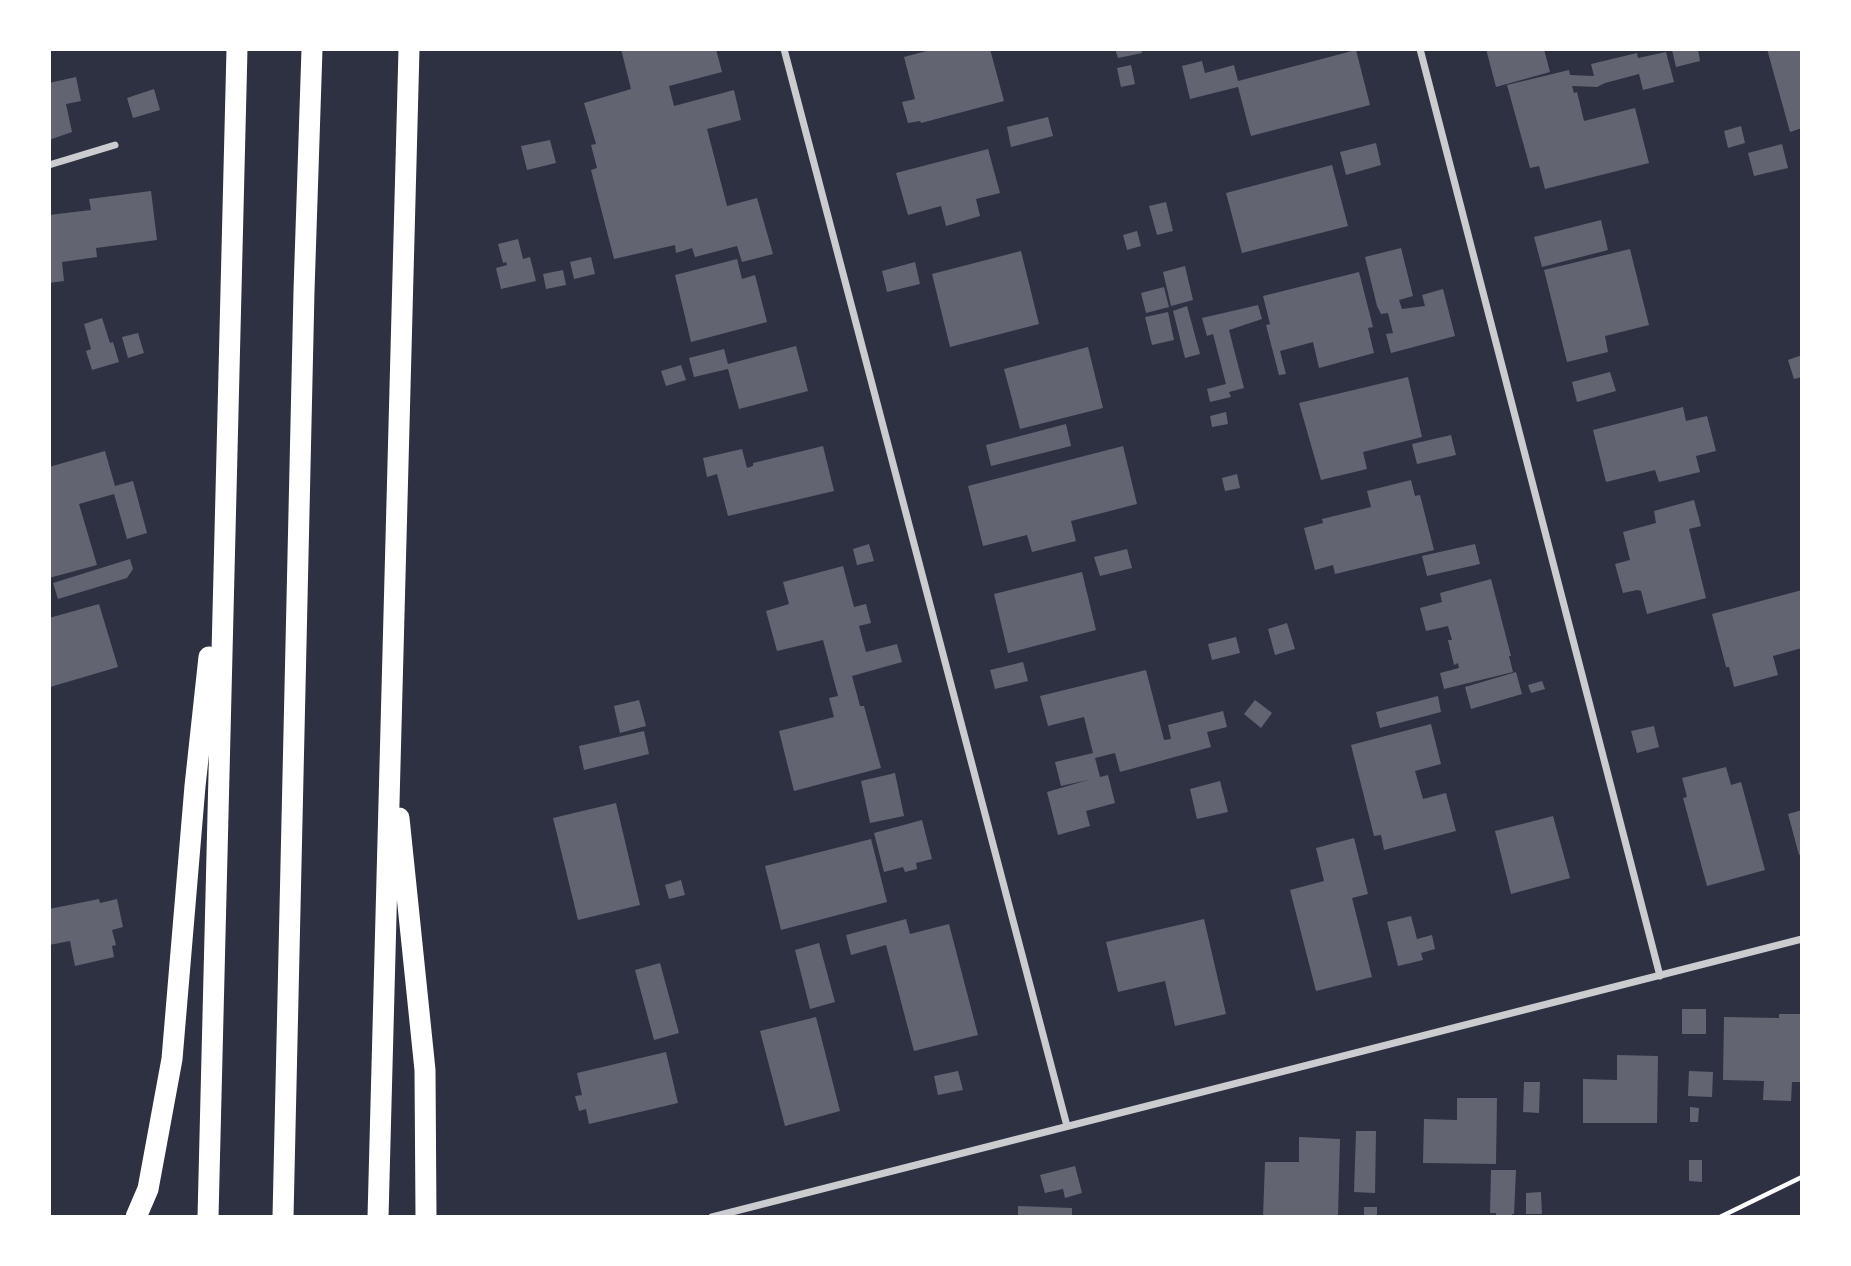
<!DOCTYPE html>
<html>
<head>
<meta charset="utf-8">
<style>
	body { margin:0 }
	#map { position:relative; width:1851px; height:1266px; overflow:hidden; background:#2d3142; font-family:Ubuntu,sans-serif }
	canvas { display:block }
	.frame { position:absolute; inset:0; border:51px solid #fff; pointer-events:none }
</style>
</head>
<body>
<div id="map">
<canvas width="1851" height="1266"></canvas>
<div class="frame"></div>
</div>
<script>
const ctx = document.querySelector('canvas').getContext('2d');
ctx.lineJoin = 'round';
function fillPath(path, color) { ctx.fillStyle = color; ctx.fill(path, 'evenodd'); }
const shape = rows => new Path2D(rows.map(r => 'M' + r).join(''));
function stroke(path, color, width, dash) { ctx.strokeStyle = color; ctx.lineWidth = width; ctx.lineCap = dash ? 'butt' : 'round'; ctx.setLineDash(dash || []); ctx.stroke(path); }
const building = shape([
	[621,49,716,49,722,72,669,86,674,106,734,90,741,120,707,129,727,206,757,198,773,254,742,262,737,246,695,257,692,248,676,253,675,245,614,259,591,170,597,168,591,145,596,144,584,103,631,89],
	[934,49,990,49,1004,101,921,123,920,121,908,123,902,102,915,99,904,57],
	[1115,49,1141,49,1142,53,1118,58],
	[1486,49,1544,49,1550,72,1496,87],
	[1698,49,1700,61,1676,67,1672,50],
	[1767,49,1802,49,1802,128,1790,132],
	[1356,50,1370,105,1251,136,1238,87,1190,99,1182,66,1202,61,1205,73,1234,65,1238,81],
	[1666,52,1674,82,1643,90,1639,74,1605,83,1597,87,1572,86,1574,93,1577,92,1584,121,1635,108,1649,163,1545,189,1539,166,1530,168,1507,85,1569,70,1570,75,1594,76,1591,64,1637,53,1638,58],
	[1131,65,1135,84,1121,87,1117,68],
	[76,77,81,101,66,104,72,132,49,140,49,83],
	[154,89,160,110,133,118,127,98],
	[1048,117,1053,136,1011,147,1007,127],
	[1741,126,1745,143,1728,148,1724,131],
	[550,140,556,163,527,170,521,146],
	[1376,143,1381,165,1346,175,1340,152],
	[1782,144,1788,168,1754,176,1748,153],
	[988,149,1000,193,976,199,980,216,946,226,941,206,908,215,896,173],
	[1332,165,1348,226,1242,253,1226,193],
	[151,191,157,240,96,248,97,257,62,262,64,281,49,283,49,215,91,210,89,199],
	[1166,202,1173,231,1157,235,1149,206],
	[1601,220,1608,250,1542,267,1534,237],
	[1137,231,1141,246,1127,250,1123,235],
	[518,239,523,259,530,257,536,281,501,289,496,268,507,265,506,262,503,263,498,244],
	[1401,248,1413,296,1399,300,1402,309,1425,306,1422,295,1443,289,1455,336,1391,353,1386,334,1393,333,1388,313,1381,314,1377,306,1365,257],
	[1630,249,1649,325,1605,336,1608,352,1567,362,1544,270],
	[1021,251,1039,324,950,347,932,274],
	[591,257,595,274,574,279,570,262],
	[737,259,742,279,755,275,767,322,691,342,675,275],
	[915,262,920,284,887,292,882,271],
	[1185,266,1193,300,1171,306,1163,272],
	[563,270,566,285,546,289,543,274],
	[1359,272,1373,327,1368,328,1374,353,1319,368,1313,342,1280,351,1286,374,1279,375,1266,325,1270,324,1263,296],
	[1164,287,1169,307,1146,313,1141,293],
	[1258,305,1262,319,1229,330,1244,388,1229,392,1231,397,1210,402,1207,389,1226,384,1213,334,1207,336,1202,318],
	[1187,306,1200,354,1185,358,1173,311],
	[1168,312,1174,340,1152,345,1145,317],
	[102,318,110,343,113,342,119,362,92,370,86,351,91,349,84,324],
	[138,333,144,353,128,358,122,337],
	[796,346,808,391,739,409,728,369,694,377,689,358,724,349,728,364],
	[1088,347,1103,408,1020,429,1004,369],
	[1802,355,1802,377,1794,379,1788,360],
	[681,365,686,380,666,386,661,371],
	[1610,372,1616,391,1577,402,1572,382],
	[1408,377,1422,437,1363,452,1367,469,1321,480,1299,403],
	[1683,407,1686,421,1707,416,1716,451,1696,456,1700,472,1659,482,1655,470,1606,482,1593,430],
	[1226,412,1228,424,1212,427,1210,416],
	[1066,424,1071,446,991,466,986,445],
	[1451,435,1456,455,1417,464,1412,444],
	[823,446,834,491,728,516,717,474,707,477,703,458,742,449,747,468,753,466,753,463],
	[1123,446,1137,504,1071,521,1076,541,1032,552,1027,535,983,546,968,486],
	[105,451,115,486,133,481,147,533,127,539,114,494,79,504,97,565,49,578,49,467],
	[1237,474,1240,488,1225,491,1222,478],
	[1411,480,1415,496,1420,495,1434,550,1335,574,1333,565,1315,570,1304,528,1323,523,1322,519,1371,507,1367,491],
	[1694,500,1701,526,1689,529,1706,598,1647,614,1641,591,1637,590,1623,593,1615,564,1630,560,1623,532,1656,523,1654,511],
	[869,544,874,561,857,565,853,549],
	[1475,544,1480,564,1427,576,1422,556],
	[1127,549,1132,568,1100,576,1094,557],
	[130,559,133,569,127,578,58,599,53,583],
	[843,566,854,607,866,604,871,623,859,626,866,652,897,644,902,662,852,676,860,706,864,706,881,768,794,791,779,731,834,717,829,698,838,696,823,640,777,651,766,611,789,604,783,582],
	[1082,572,1096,630,1008,653,994,594],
	[1491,579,1511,656,1509,656,1513,672,1444,689,1440,673,1459,668,1458,663,1454,665,1448,640,1452,640,1448,626,1426,631,1420,608,1442,602,1440,593],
	[1802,590,1802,648,1773,656,1778,675,1734,687,1729,667,1726,667,1712,614],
	[99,604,118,667,50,687,49,618],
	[1287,623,1295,649,1275,655,1268,629],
	[1236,637,1240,653,1212,660,1208,644],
	[1023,662,1028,681,995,689,990,670],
	[1146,670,1164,740,1171,739,1168,725,1223,711,1227,727,1207,732,1211,747,1120,772,1115,753,1095,758,1100,777,1108,775,1115,803,1086,811,1090,826,1058,835,1047,792,1088,780,1061,786,1055,762,1093,753,1084,717,1048,726,1040,696],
	[1516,672,1522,694,1471,709,1465,687],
	[1542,681,1545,689,1531,693,1528,685],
	[1438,696,1441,712,1380,728,1376,712],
	[639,700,646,726,620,733,614,706],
	[1255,700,1272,713,1261,728,1244,714],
	[1431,724,1441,764,1415,771,1423,799,1446,793,1456,831,1384,850,1381,835,1374,836,1351,745],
	[1654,726,1659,747,1637,753,1631,731],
	[644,731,649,754,584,770,579,746],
	[1726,767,1731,785,1741,782,1765,870,1707,886,1683,798,1687,797,1682,778],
	[895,773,904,816,870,823,861,781],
	[1220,781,1228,812,1197,819,1190,789],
	[616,803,640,905,578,920,553,818],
	[1802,810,1802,854,1799,855,1788,814],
	[1553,816,1570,878,1511,894,1495,831],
	[922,820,932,859,916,863,917,869,905,872,903,867,884,872,874,833],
	[1354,838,1368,894,1352,898,1372,977,1316,991,1290,890,1324,881,1316,848],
	[871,839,887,902,781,930,765,866],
	[681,880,685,895,669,899,665,885],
	[99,899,100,903,117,899,123,927,112,930,116,945,112,946,114,957,75,966,70,941,49,945,49,909],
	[1411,916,1417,939,1432,935,1435,949,1421,953,1423,960,1398,966,1387,922],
	[906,919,910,934,949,924,978,1035,914,1051,886,945,851,955,846,935],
	[1204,919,1226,1014,1175,1026,1165,981,1118,992,1106,942],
	[819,943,835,1002,810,1009,795,950],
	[660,963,679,1033,654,1040,635,970],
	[1682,1009,1706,1009,1706,1034,1682,1034],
	[1779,1014,1802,1014,1802,1082,1792,1082,1791,1101,1763,1100,1764,1081,1723,1080,1724,1017,1779,1018],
	[816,1017,840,1111,785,1126,760,1031],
	[666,1052,678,1103,589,1124,586,1109,579,1111,575,1096,582,1095,577,1073],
	[1617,1055,1658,1056,1657,1123,1583,1123,1583,1079,1617,1080],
	[958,1071,963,1090,938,1095,934,1076],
	[1689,1071,1713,1072,1712,1097,1688,1096],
	[1524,1082,1540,1082,1539,1113,1523,1112],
	[1457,1098,1497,1098,1496,1164,1423,1163,1424,1119,1457,1120],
	[1690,1107,1699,1108,1698,1122,1690,1122],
	[1356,1131,1376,1131,1375,1193,1354,1192],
	[1299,1137,1340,1139,1338,1217,1263,1217,1265,1162,1299,1162],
	[1689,1160,1702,1160,1702,1182,1689,1181],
	[1075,1166,1082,1193,1065,1198,1063,1189,1045,1193,1040,1175],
	[1491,1170,1516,1170,1514,1214,1512,1214,1512,1217,1496,1217,1496,1213,1490,1213],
	[1541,1192,1542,1214,1526,1214,1526,1193],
	[1018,1206,1072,1208,1072,1217,1018,1217],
	[1364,1207,1377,1207,1377,1217,1364,1217]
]);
const path = shape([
	[1720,1217,1802,1177]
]);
const minor = shape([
	[784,49,1067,1126],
	[1420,49,1660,976],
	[49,165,115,145],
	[712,1217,1802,939]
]);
const motorway = shape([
	[399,818,425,1070,426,1217],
	[136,1217,148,1189,172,1059,195,786,209,657],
	[208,1217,237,49],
	[283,1217,304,291,312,49],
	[378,1217,409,49]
]);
fillPath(building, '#626471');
stroke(path, '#fff', 4.5);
stroke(minor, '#caccd0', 7);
stroke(motorway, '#fff', 21);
</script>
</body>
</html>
